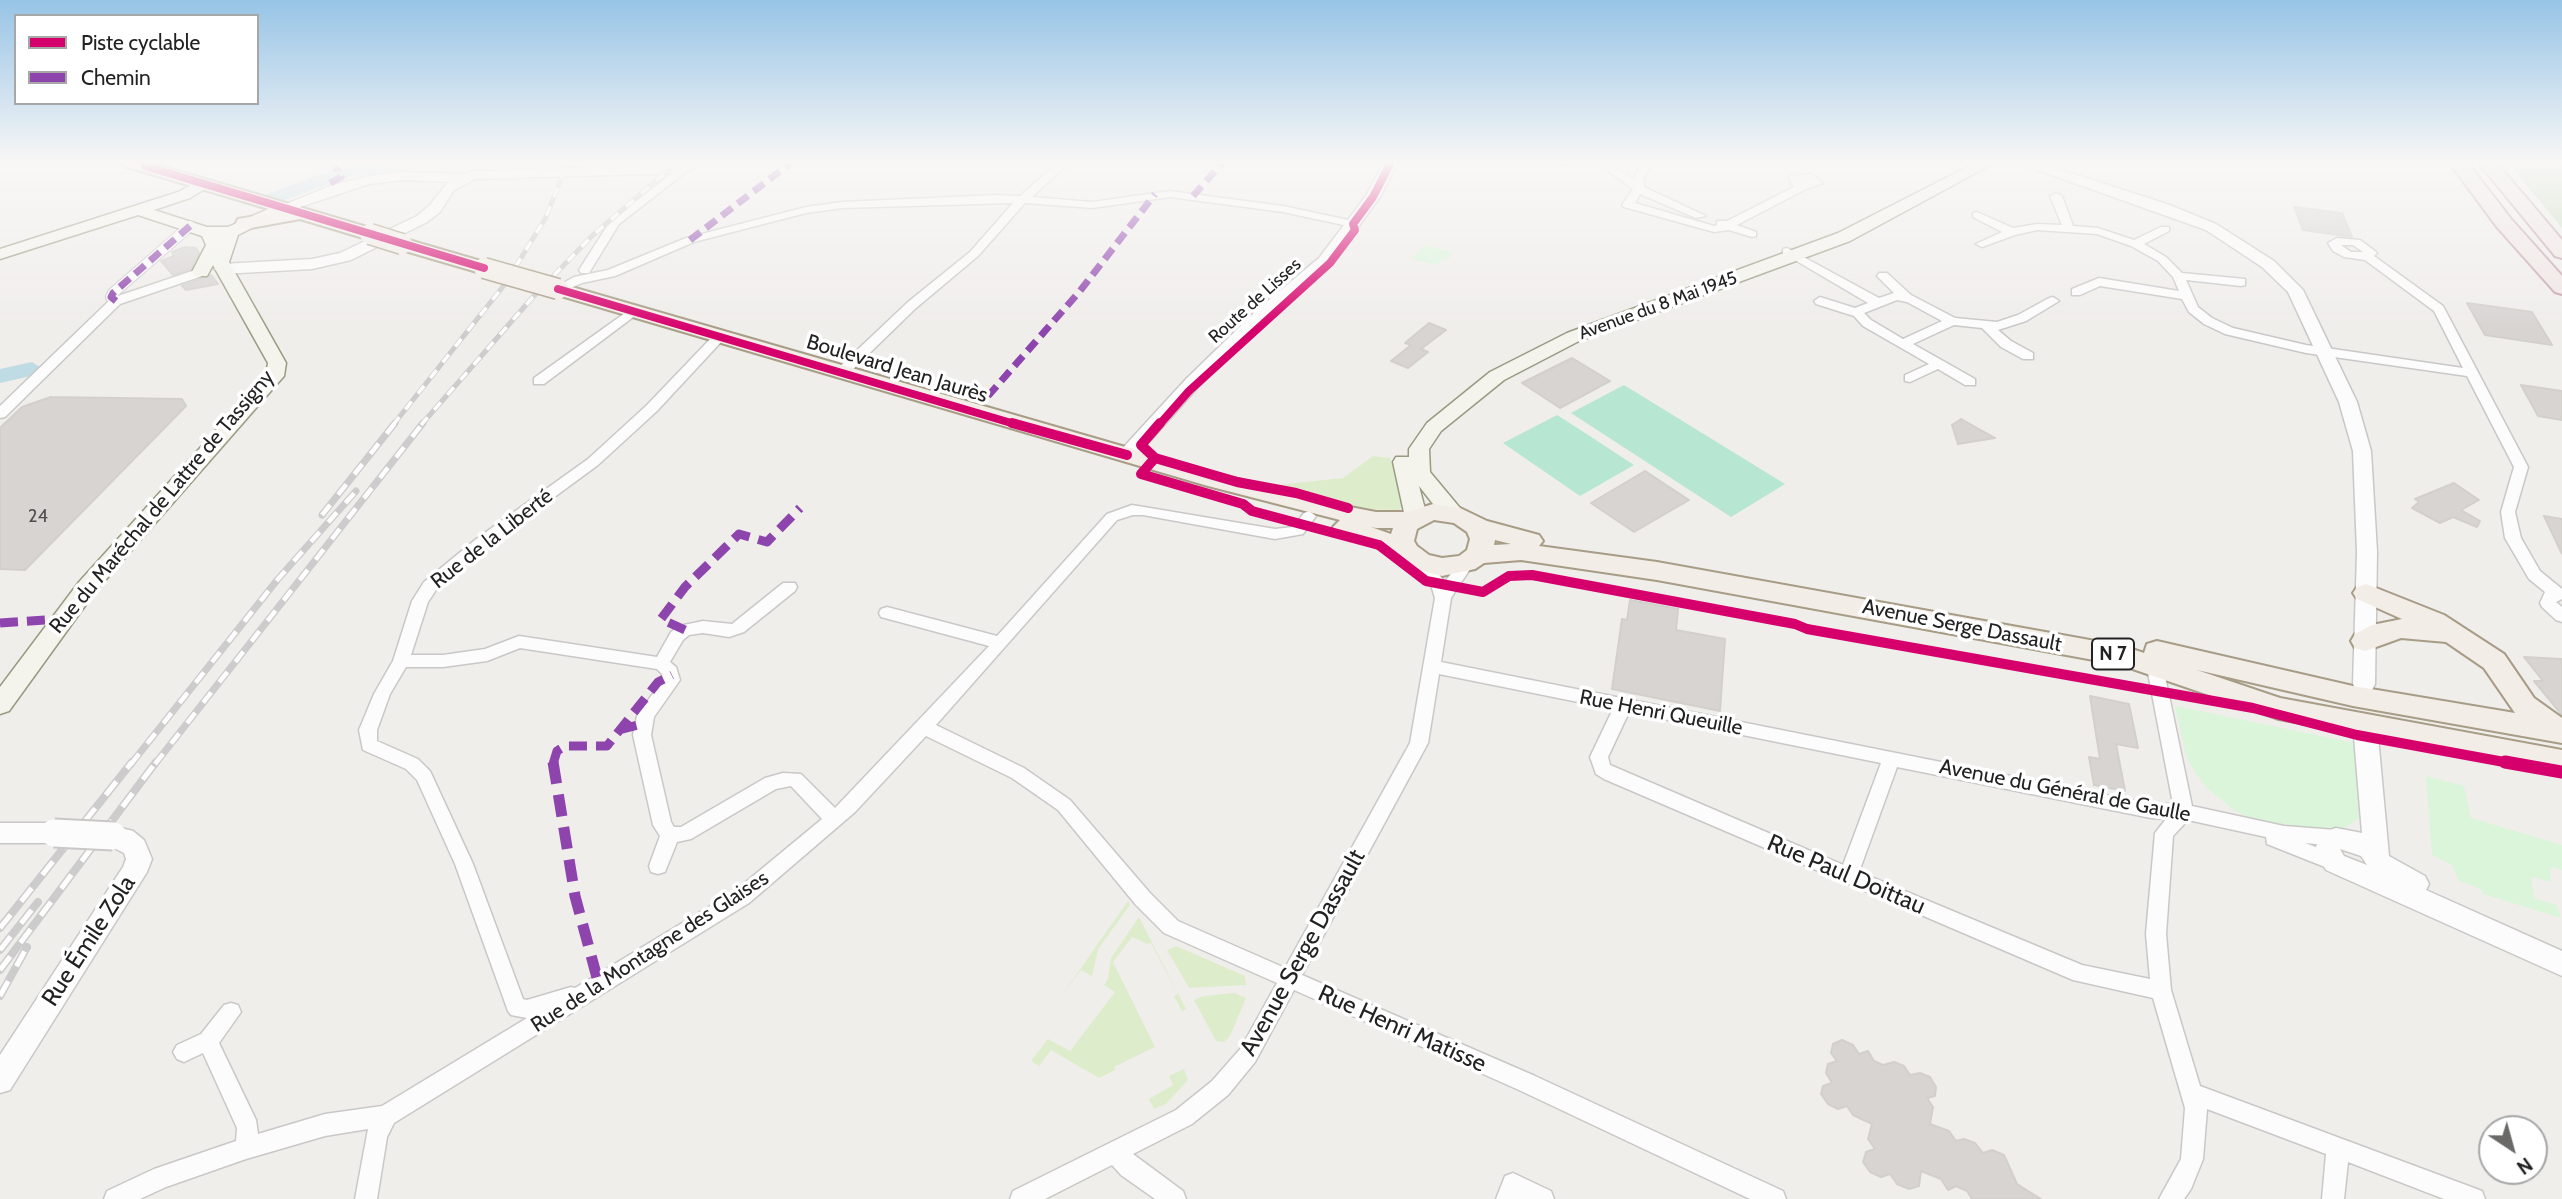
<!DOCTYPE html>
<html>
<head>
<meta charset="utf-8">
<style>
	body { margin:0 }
	#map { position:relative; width:2562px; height:1199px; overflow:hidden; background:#f0eeeb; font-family:Cabin,sans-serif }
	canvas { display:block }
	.legend { position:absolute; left:14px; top:14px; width:245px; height:91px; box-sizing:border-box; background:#fff; border:2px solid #a7a7a7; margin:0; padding:9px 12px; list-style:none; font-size:21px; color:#222 }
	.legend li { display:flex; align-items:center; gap:14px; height:35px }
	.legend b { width:35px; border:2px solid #a7a7a7 }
	.north { position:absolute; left:2478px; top:1115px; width:70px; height:70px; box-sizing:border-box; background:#fff; border:2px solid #a7a7a7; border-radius:50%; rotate:144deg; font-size:19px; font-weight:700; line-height:28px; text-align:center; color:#222 }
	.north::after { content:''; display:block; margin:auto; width:24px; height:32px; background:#6a6968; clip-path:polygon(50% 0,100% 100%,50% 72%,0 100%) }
</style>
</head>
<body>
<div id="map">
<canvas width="2562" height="1199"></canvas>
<ul class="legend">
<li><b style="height:9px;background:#d6006c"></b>Piste cyclable</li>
<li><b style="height:9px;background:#8e44ad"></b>Chemin</li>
</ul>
<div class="north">N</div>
</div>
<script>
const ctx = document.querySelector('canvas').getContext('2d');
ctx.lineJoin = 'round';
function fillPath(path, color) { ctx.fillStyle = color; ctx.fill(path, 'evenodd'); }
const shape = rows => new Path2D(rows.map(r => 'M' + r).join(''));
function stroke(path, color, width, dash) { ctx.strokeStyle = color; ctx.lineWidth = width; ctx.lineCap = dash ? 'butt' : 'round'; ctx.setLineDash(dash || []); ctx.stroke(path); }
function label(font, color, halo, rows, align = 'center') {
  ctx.font = font + ' Cabin,sans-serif'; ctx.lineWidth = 7; ctx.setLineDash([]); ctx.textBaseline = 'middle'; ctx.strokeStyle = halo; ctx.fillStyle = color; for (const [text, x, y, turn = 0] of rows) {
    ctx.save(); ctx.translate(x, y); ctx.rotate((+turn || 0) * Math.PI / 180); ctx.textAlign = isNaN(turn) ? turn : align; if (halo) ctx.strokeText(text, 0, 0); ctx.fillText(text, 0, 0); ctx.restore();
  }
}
const grass = shape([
	[1373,456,1390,458,1404,503,1399,510,1361,509,1331,498,1277,488,1277,485,1343,478],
	[1128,901,1130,905,1098,949,1092,976,1081,970,1062,995],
	[1139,917,1186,1009,1182,1011,1174,996,1178,994,1151,943,1147,944,1132,937,1113,962,1155,1047,1114,1067,1115,1070,1099,1078,1051,1050,1039,1066,1031,1061,1048,1039,1070,1051,1115,992,1104,985,1108,979,1111,958],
	[1176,946,1245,976,1246,985,1189,988,1167,950],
	[1235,993,1246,998,1230,1036,1224,1042,1216,1041,1194,1000,1204,996],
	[1184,1069,1188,1080,1166,1104,1154,1109,1149,1099,1173,1085,1169,1076]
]);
const forest = shape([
	[2509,162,2562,162,2562,228,2521,179]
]);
const park = shape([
	[1424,245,1452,252,1450,258,1441,260,1437,265,1408,258,1414,256],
	[2175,706,2360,744,2363,815,2342,830,2310,834,2253,820,2235,811,2206,787,2195,772,2186,756],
	[2426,776,2464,786,2471,818,2562,845,2562,870,2550,867,2551,882,2531,877,2534,898,2557,905,2561,918,2483,894,2481,889,2459,881,2452,865,2432,855]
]);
const pitch = shape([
	[1624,385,1785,484,1731,517,1571,413],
	[1557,415,1582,431,1634,465,1580,496,1503,443]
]);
const river = shape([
	[371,162,441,162,432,167,351,176,274,204,265,198,267,194,341,167,371,162],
	[32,362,43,369,40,374,0,383,0,369,32,362]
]);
const building = shape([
	[2294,207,2342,213,2352,237,2303,230,2294,207],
	[185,247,196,248,199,253,191,269,173,275,161,261,174,256,172,252,185,247],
	[211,275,218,284,186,290,182,286,211,275],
	[2467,303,2532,312,2552,345,2485,335,2467,303],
	[1429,323,1446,330,1421,349,1428,352,1408,368,1391,361,1411,345,1405,343,1429,323],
	[1572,358,1610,381,1560,408,1522,383,1572,358],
	[2521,385,2562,391,2562,420,2538,416,2521,385],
	[51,397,182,399,186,406,25,570,0,569,0,428,22,407,51,397],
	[1961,419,1995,438,1958,444,1952,425,1961,419],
	[1645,471,1689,500,1634,532,1591,503,1645,471],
	[2454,483,2479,500,2461,510,2480,521,2477,527,2453,517,2440,523,2412,508,2419,502,2415,499,2454,483],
	[2544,516,2562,519,2562,554,2544,516],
	[1630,600,1678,609,1676,630,1725,639,1720,711,1612,689,1622,619,1627,620,1630,600],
	[2524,657,2562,659,2562,715,2534,681,2543,681,2524,657],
	[2090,696,2129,704,2138,748,2116,744,2125,791,2094,785,2089,757,2100,759,2090,696],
	[1842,1040,1853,1045,1859,1054,1868,1051,1874,1061,1883,1065,1894,1062,1904,1066,1910,1075,1920,1073,1930,1077,1936,1087,1935,1096,1927,1098,1933,1107,1930,1124,1949,1131,1956,1141,1964,1139,1975,1143,1983,1153,1992,1150,2004,1155,2017,1184,2041,1199,1972,1199,1967,1191,1956,1186,1948,1190,1941,1179,1921,1171,1919,1186,1909,1189,1897,1184,1890,1174,1881,1177,1870,1172,1863,1162,1866,1152,1875,1149,1868,1139,1872,1124,1853,1115,1847,1106,1838,1109,1828,1104,1821,1094,1823,1086,1832,1083,1826,1073,1828,1064,1837,1061,1831,1053,1833,1044,1842,1040]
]);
const pedestrian = shape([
	[116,301,111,297,113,293,190,226]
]);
const minor = shape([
	[327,162,339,162,344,167,335,169,327,162],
	[540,162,550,162,543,174,539,175,534,172,540,162],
	[1059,162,1070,162,1032,197,1092,202,1170,191,1283,206,1353,221,1359,224,1353,227,1283,212,1170,197,1092,208,1025,203,978,256,916,308,846,376,841,377,836,376,836,370,908,302,970,252,1013,203,842,208,806,213,694,242,615,276,582,283,562,292,554,292,552,289,574,277,608,270,686,238,806,207,842,202,996,195,1020,196,1059,162],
	[1558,162,1570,162,1563,165,1558,162],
	[1596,162,1608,162,1634,180,1641,162,1651,162,1644,178,1644,187,1706,216,1696,218,1640,194,1635,203,1714,226,1717,225,1717,221,1727,221,1794,187,1789,178,1790,176,1811,174,1823,183,1806,189,1737,225,1756,232,1756,236,1752,237,1729,230,1714,232,1624,207,1622,205,1633,189,1596,162],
	[682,166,691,168,619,224,589,273,581,273,579,270,611,220,682,166],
	[2056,193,2062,196,2073,226,2098,228,2134,240,2161,227,2169,227,2169,231,2144,244,2166,257,2182,273,2245,279,2245,285,2241,286,2186,280,2198,307,2212,318,2233,328,2306,345,2463,368,2434,311,2365,260,2344,257,2333,251,2328,243,2337,238,2360,240,2375,251,2377,253,2374,256,2443,306,2528,467,2515,512,2521,538,2540,571,2562,589,2562,599,2556,602,2562,607,2562,622,2556,620,2542,607,2540,603,2545,592,2529,579,2505,538,2501,512,2514,467,2467,376,2306,353,2225,334,2204,324,2189,312,2182,299,2100,286,2080,295,2072,295,2072,289,2099,278,2179,291,2173,277,2158,261,2131,246,2097,234,2037,230,2015,235,1982,247,1976,244,2002,232,1973,217,1973,213,1977,212,2013,228,2037,224,2062,225,2050,196,2056,193],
	[2341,245,2353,245,2363,252,2351,252,2341,245],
	[1787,248,1879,298,1894,293,1877,276,1879,273,1887,273,1911,295,1955,318,1997,322,2018,315,2049,298,2053,297,2059,301,2026,321,1998,330,2011,341,2033,353,2033,359,2023,359,2001,347,1982,328,1954,325,1913,344,1975,379,1975,385,1965,385,1938,369,1910,382,1905,381,1905,375,1929,364,1863,326,1854,316,1816,304,1814,301,1820,297,1855,308,1868,303,1783,253,1783,249,1787,248],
	[1897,300,1907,302,1942,321,1903,339,1871,320,1864,313,1897,300],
	[201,268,207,272,205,275,120,304,5,417,0,418,0,406,112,298,201,268],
	[632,308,638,312,636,315,544,384,534,384,534,378,632,308],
	[718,334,724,338,722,341,657,411,598,465,485,548,436,590,428,602,411,655,443,655,485,649,519,636,657,657,671,632,679,626,703,621,732,624,783,583,795,583,797,587,795,591,744,632,729,637,703,633,689,635,683,640,670,662,676,667,680,680,654,717,651,735,671,822,674,827,681,827,765,778,783,773,801,774,835,808,989,646,881,617,879,613,881,609,887,607,997,636,1107,514,1132,505,1275,529,1293,527,1304,513,1309,511,1316,516,1303,534,1275,539,1143,515,1133,515,1117,520,936,725,1024,768,1070,800,1150,893,1178,921,1285,968,1410,743,1435,598,1431,585,1413,562,1416,558,1426,558,1445,582,1461,559,1471,559,1474,563,1451,598,1441,662,2151,804,2173,804,2145,657,2147,653,2153,651,2159,653,2161,657,2192,806,2284,826,2336,830,2343,833,2345,838,2343,843,2336,846,2305,843,2342,857,2344,863,2342,869,2335,871,2267,844,2266,837,2188,820,2173,836,2166,934,2171,990,2200,1086,2474,1188,2482,1191,2485,1199,2444,1199,2348,1162,2344,1199,2322,1199,2326,1154,2207,1109,2203,1159,2191,1189,2184,1199,2159,1199,2181,1159,2185,1108,2153,998,2073,980,1604,779,1596,774,1590,757,1613,709,1439,674,1428,743,1302,975,1535,1076,1783,1191,1786,1199,1750,1199,1519,1090,1294,990,1255,1062,1228,1095,1192,1124,1133,1154,1183,1191,1186,1199,1155,1199,1121,1175,1112,1165,1045,1199,1010,1199,1013,1191,1176,1110,1212,1081,1241,1048,1277,983,1164,933,1136,905,1058,810,1012,778,926,736,855,812,749,903,394,1123,387,1137,377,1199,355,1199,368,1129,325,1136,246,1159,166,1187,140,1199,104,1199,107,1191,154,1169,236,1141,237,1128,203,1053,184,1062,177,1059,173,1052,177,1045,201,1034,224,1005,231,1003,238,1005,241,1012,219,1043,256,1120,258,1134,325,1114,382,1106,527,1018,511,1015,508,1011,455,864,417,780,406,769,363,750,359,730,374,694,393,661,412,601,424,582,475,540,588,459,647,405,714,335,718,334],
	[520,648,657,669,662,674,663,679,637,716,633,735,653,825,660,836,649,866,651,872,658,874,665,872,677,842,691,839,776,789,791,786,822,819,735,891,575,988,571,987,527,1000,523,999,473,864,430,771,418,759,377,741,377,730,390,694,406,667,443,667,487,661,520,648],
	[1629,712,1881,763,1843,865,1610,765,1608,757,1629,712],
	[1897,767,2151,818,2166,819,2155,833,2146,934,2150,979,2082,965,1859,872,1897,767],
	[1513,1173,1551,1191,1554,1199,1496,1199,1505,1176,1513,1173]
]);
const tertiary = shape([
	[688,162,708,162,681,173,476,179,454,190,440,212,427,222,351,260,312,269,222,274,214,269,222,264,312,259,340,253,417,216,429,206,448,182,404,180,369,184,288,211,283,212,276,208,333,185,369,176,404,172,465,174,473,171,679,165,688,162],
	[1384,162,1398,162,1380,197,1331,264,1270,317,1198,387,1134,459,1120,459,1118,455,1120,451,1186,379,1258,309,1319,258,1366,196,1384,162],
	[2015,162,2036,162,2167,204,2216,224,2274,261,2303,290,2357,402,2371,451,2377,552,2375,684,2372,690,2356,690,2353,684,2357,552,2353,451,2339,402,2288,292,2262,267,2206,230,2015,162],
	[2366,728,2374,731,2378,737,2389,856,2425,876,2429,884,2426,890,2562,951,2562,976,2326,870,2315,850,2321,833,2336,828,2362,833,2354,737,2358,731,2366,728],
	[2340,849,2361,856,2367,865,2344,856,2340,849],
	[0,823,54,823,63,826,66,833,63,840,54,843,0,843,0,823],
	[113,826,133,831,144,840,152,859,147,872,10,1090,0,1093,0,1055,123,867,126,859,124,853,104,843,101,836,104,829,113,826]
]);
const secondary = shape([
	[1977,162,1996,162,1850,241,1579,341,1504,380,1441,431,1429,449,1430,472,1460,508,1463,513,1460,518,1444,518,1419,486,1427,517,1416,524,1405,517,1393,462,1396,457,1409,457,1409,449,1427,423,1490,372,1567,333,1838,233,1977,162],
	[202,179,210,184,208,187,190,198,154,210,207,227,228,227,277,205,289,205,291,208,238,235,229,262,286,363,284,376,95,592,9,711,0,714,0,687,79,582,266,375,268,363,213,265,207,276,195,276,192,272,206,245,202,236,138,215,0,259,0,249,178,192,202,179]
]);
const primary = shape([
	[121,162,148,162,377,230,380,234,370,240,300,219,245,229,238,227,236,223,238,219,279,212,124,166,121,162],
	[402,238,491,264,494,268,484,274,395,248,392,244,395,240,402,238],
	[558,283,1222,475,1350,507,1376,512,1407,512,1433,504,1460,508,1487,521,1539,535,1543,541,1539,546,1657,562,2123,646,2144,653,2147,644,2157,641,2353,686,2515,713,2484,668,2446,642,2401,638,2365,651,2355,648,2351,641,2355,634,2372,625,2402,619,2357,599,2353,593,2357,587,2366,584,2444,615,2504,654,2534,698,2562,718,2562,743,2353,706,2197,670,2280,698,2562,750,2562,772,2279,719,2121,665,1657,580,1521,560,1484,563,1475,569,1442,576,1421,571,1412,568,1396,554,1336,533,1333,527,1340,520,1208,486,551,293,548,289,551,285,558,283],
	[1434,520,1454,523,1467,532,1470,539,1467,550,1459,556,1442,558,1429,555,1417,546,1414,541,1417,529,1434,520],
	[1371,527,1376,528,1393,528,1391,534,1371,527],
	[1495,540,1511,544,1494,545,1495,540]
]);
const trunk = shape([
	[2449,162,2467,162,2511,219,2562,276,2562,294,2555,292,2497,227,2449,162],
	[2478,162,2496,162,2562,240,2562,258,2555,256,2478,162]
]);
const railFar2 = shape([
	[393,425,505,284,545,219,568,162],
	[421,425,532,298,593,235,678,162]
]);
const railFar1 = shape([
	[322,515,395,423],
	[131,764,278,579,356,491],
	[155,764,423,423]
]);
const rail = shape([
	[0,928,132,762],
	[0,950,38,902],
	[0,970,156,762],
	[0,996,27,947]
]);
const tertiaryBridge = shape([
	[54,833,113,836]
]);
const primaryBridge = shape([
	[370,234,402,244],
	[484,268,558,289]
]);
const quietFar2 = shape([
	[330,183,341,177,337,170,339,167],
	[1193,196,1223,162],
	[690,240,792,162],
	[116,301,111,297,113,293,190,226],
	[988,396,1080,291,1155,194]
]);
const quietFar1 = shape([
	[0,623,61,619],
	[685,630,661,619,685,587,739,534,767,542,800,508],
	[619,730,642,724],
	[553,764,557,751,565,746,607,746,658,682,672,675]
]);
const quiet = shape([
	[553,762,575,896,599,985]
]);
const cyclewayFar2 = shape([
	[145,166,484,268],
	[558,289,1018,425],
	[1159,425,1189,391,1330,263,1355,230,1353,224,1373,197,1391,162]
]);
const cyclewayFar1 = shape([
	[1012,423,1127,455],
	[1160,423,1141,445,1155,458,1237,482,1296,493,1348,508],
	[1155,458,1141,474,1243,504,1252,511,1379,545,1426,581,1483,592,1509,576,1532,575,1795,624,1807,629,2253,708,2357,735,2515,764]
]);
const cycleway = shape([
	[2505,762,2562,772]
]);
const farStreetnames = [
	["Route de Lisses",1255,301,-42],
	["Avenue du 8 Mai 1945",1658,306,-20]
];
const numberNames = [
	["24",38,517]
];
const shields = [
	[2113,654,42]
];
const shieldNames = [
	["N 7",2113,654]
];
const streetNames = [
	["Boulevard Jean Jaurès",897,369,17],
	["Rue du Maréchal de Lattre de Tassigny",162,502,-50],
	["Rue de la Liberté",492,539,-38],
	["Avenue Serge Dassault",1962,626,11],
	["Rue Henri Queuille",1661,713,11],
	["Avenue du Général de Gaulle",2065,791,11],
	["Rue de la Montagne des Glaises",650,952,-33]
];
const nearStreetnames = [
	["Rue Paul Doittau",1846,875,23],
	["Rue Émile Zola",89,941,-57],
	["Avenue Serge Dassault",1303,953,-61],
	["Rue Henri Matisse",1402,1029,24]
];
fillPath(grass, '#ddeccb');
fillPath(forest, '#cbdec1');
fillPath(park, '#daf5da');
fillPath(pitch, '#b7e6d2');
fillPath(river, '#bfdbe3');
fillPath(building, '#d7d4d2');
stroke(building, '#d3d0cc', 2);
stroke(pedestrian, '#c9c8c7', 12);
stroke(minor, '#c9c8c7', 3);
stroke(tertiary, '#c9c8c7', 3);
stroke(secondary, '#999a82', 3);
stroke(primary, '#a79c86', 4);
stroke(trunk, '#c5a2ac', 4);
stroke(pedestrian, '#fdfcfc', 10);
fillPath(minor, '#fdfcfc');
fillPath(tertiary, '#fdfcfc');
fillPath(secondary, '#f4f4ed');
fillPath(primary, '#f3ede7');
fillPath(trunk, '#f0e6e4');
stroke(railFar2, '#ccc', 5);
stroke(railFar1, '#ccc', 7);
stroke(rail, '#ccc', 8);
stroke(railFar2, '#fff', 3.5, [10]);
stroke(railFar1, '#fff', 4.5, [13]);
stroke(rail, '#fff', 5, [17]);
stroke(tertiaryBridge, '#c9c8c7', 31, []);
stroke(primaryBridge, '#a79c86', 23, []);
stroke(tertiaryBridge, '#fdfcfc', 27);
stroke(primaryBridge, '#f3ede7', 20);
stroke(quietFar2, '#8e44ad', 7, [13, 7]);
stroke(quietFar1, '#8e44ad', 9, [18, 9]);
stroke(quiet, '#8e44ad', 11, [22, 11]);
stroke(cyclewayFar2, '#d6006c', 8);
stroke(cyclewayFar1, '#d6006c', 10);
stroke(cycleway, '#d6006c', 13);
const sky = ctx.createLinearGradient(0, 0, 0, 330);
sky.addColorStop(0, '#97c4e6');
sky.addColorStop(0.49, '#f8f7f6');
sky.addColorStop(1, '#f8f7f600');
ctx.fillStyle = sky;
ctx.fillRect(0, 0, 2562, 330);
label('18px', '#222', '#fff', farStreetnames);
label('18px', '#4f4e4e', null, numberNames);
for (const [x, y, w] of shields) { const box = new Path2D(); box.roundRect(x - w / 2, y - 15.5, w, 31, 5); ctx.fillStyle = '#fff'; ctx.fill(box); stroke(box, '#222', 2); }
label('bold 19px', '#222', null, shieldNames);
label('21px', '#222', '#fff', streetNames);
label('24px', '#222', '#fff', nearStreetnames);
</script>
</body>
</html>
